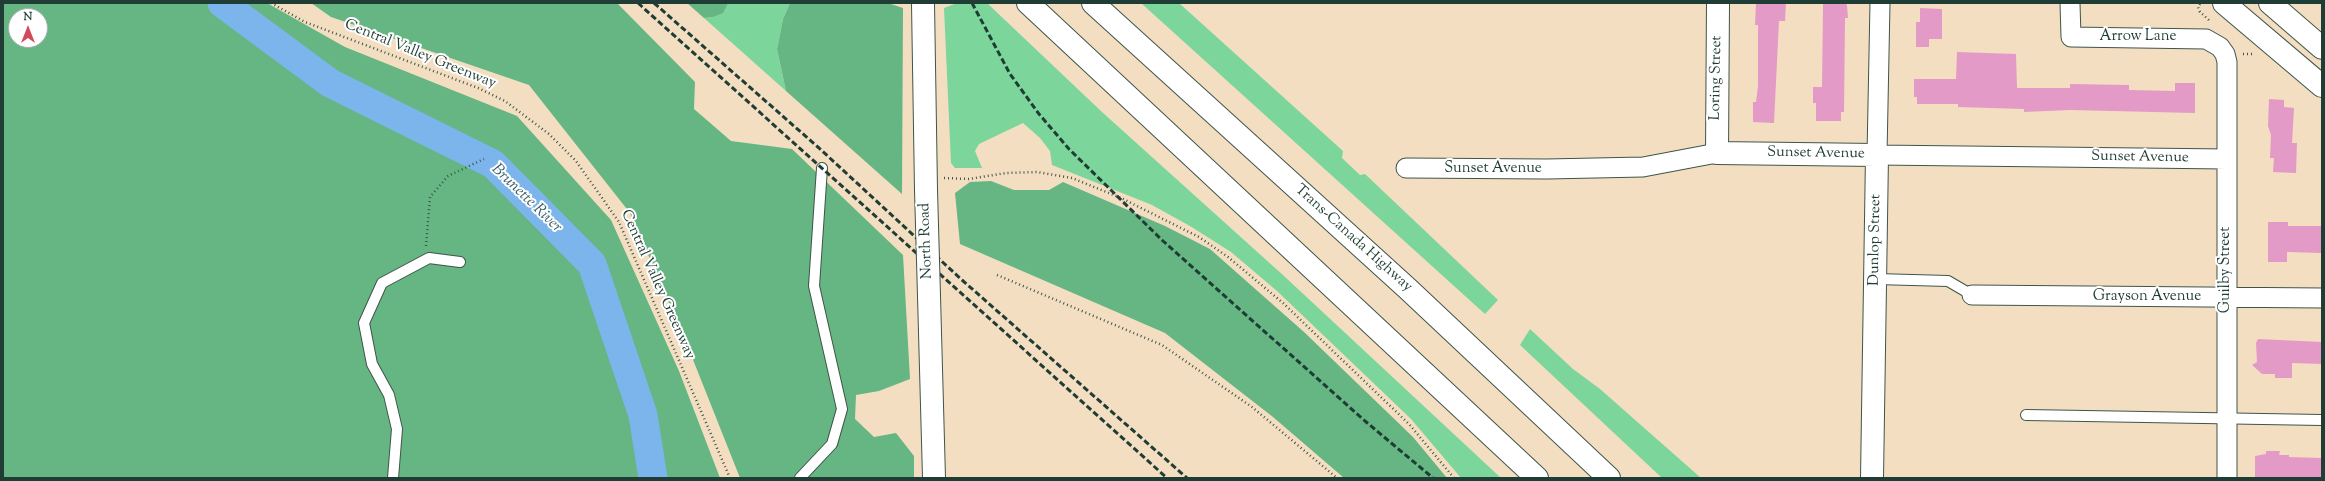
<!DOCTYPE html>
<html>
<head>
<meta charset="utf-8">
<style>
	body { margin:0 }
	#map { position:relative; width:2325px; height:481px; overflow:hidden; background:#f3dec2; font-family:"Sorts Mill Goudy",serif }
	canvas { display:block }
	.frame { position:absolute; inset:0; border:4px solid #1f3d34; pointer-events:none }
	.north { position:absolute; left:8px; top:8px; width:40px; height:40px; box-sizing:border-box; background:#fff; border:1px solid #a5b1ae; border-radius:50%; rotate:0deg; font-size:11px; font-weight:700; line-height:16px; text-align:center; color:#1f3d34 }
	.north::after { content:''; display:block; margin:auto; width:14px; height:18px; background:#d1495b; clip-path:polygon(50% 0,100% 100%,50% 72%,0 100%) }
</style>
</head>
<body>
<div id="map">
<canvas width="2325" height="481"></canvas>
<div class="frame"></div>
<div class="north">N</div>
</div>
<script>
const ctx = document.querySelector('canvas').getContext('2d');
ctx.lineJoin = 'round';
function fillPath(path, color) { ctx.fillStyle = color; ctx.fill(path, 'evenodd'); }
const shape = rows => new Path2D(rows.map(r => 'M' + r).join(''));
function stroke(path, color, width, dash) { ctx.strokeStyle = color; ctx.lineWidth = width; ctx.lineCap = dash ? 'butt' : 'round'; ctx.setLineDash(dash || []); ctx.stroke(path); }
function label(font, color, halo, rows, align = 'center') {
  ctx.font = font + ' "Sorts Mill Goudy",serif'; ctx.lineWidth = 4; ctx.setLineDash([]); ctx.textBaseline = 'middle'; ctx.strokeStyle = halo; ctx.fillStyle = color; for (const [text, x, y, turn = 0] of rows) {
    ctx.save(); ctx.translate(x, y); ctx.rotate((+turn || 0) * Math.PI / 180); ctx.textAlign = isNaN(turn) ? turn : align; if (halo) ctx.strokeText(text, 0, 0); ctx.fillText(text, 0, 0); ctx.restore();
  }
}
const green = shape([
	[728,3,790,3,783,19,777,49,786,91,704,18,713,17],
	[957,3,987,3,1102,112,1284,276,1501,478,1461,478,1411,419,1277,291,1231,252,1190,226,1152,205,1052,165,1050,151,1040,138,1023,123,979,144,975,151,982,168,955,168,951,163,944,8],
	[1141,3,1179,3,1343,151,1342,158,1360,175,1365,174,1498,300,1485,314],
	[1530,329,1573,369,1600,389,1701,478,1662,478,1520,345]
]);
const forest = shape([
	[3,3,267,3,345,47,517,116,611,220,679,371,720,478,3,478],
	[16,16,40,16,40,40,16,40],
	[311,3,617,3,695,82,694,109,731,141,792,149,903,255,910,379,879,391,856,395,855,419,874,437,896,433,914,456,914,478,740,478,686,342,630,213,529,85,331,17],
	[687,3,728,3,723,13,713,17,704,18],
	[790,3,888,3,903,8,902,194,786,91,777,49,783,19],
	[991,181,1014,190,1049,190,1063,182,1165,226,1210,249,1304,332,1413,437,1447,478,1344,478,1273,417,1165,333,960,244,955,193,970,182]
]);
const river = shape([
	[222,3,330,83,493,164,592,264,643,415,653,478]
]);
const building = shape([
	[1756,3,1786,3,1785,21,1779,21,1774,123,1753,122,1753,102,1756,102,1758,86,1758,25,1755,25],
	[1823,3,1845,3,1847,5,1848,18,1845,18,1844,112,1841,112,1841,121,1816,121,1816,103,1813,103,1813,87,1822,87],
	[1920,8,1942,9,1942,39,1929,39,1929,47,1916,47,1916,22,1920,22],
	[1957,52,2016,54,2017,88,2070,88,2070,84,2129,85,2129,90,2175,91,2175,83,2195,83,2195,113,2070,110,2024,112,2024,109,1958,107,1958,104,1917,104,1917,97,1914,97,1914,79,1956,79],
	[2269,99,2284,100,2284,107,2294,108,2292,143,2297,143,2296,173,2273,172,2274,158,2270,158,2271,135,2268,126],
	[2268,222,2288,222,2288,226,2322,226,2322,253,2287,252,2287,262,2268,262],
	[2258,339,2322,342,2322,364,2292,363,2292,378,2275,378,2275,374,2262,374,2252,365,2257,362,2256,343],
	[2266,451,2280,451,2279,455,2289,455,2289,457,2322,458,2322,478,2255,478,2255,456,2266,454]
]);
const path = shape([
	[271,3,305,22,478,88,505,101,549,134,576,161,619,222,730,478],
	[2200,4,2198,7,2200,12,2211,22],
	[2243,54,2255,54],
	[944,178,969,179,1006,173,1037,172,1072,178,1121,198,1199,237,1228,257,1283,303,1409,424,1454,478],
	[426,246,430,197,448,176,484,159],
	[997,275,1162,345,1252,407,1337,478]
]);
const service = shape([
	[1876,279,1948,281,1972,295],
	[2026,415,2322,420],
	[393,478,397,429,389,395,372,364,364,323,382,283,429,258,460,262],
	[800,478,832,444,842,409,814,286,822,168]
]);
const minor = shape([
	[1880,3,1877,155,2227,159],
	[2070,3,2071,37,2206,39,2220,47,2225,54,2227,62,2227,478],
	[1406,168,1547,169,1643,167,1717,153],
	[1972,295,2322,298]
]);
const tertiary = shape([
	[1718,3,1717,153,1877,155,1872,478]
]);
const secondary = shape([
	[923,3,926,190],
	[929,296,934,478]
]);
const primary = shape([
	[2224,3,2322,86],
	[2270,3,2322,48]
]);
const motorway = shape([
	[1028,3,1537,478],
	[1093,3,1408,289,1609,478]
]);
const rail = shape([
	[638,3,1167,478],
	[654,3,819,148,962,280,1187,478],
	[972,3,1010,74,1039,114,1069,149,1163,241,1365,421,1433,478]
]);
const secondaryBridge = shape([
	[926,190,929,296]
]);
const streetNames = [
	["Arrow Lane",2138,37],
	["Central Valley Greenway",420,55,22],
	["Loring Street",1717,78,-89],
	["Sunset Avenue",1816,154,1],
	["Sunset Avenue",2140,158,1],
	["Sunset Avenue",1493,169],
	["Trans-Canada Highway",1353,239,42],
	["Dunlop Street",1876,240,-89],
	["North Road",927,241,-92],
	["Guilby Street",2226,270,-90],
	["Central Valley Greenway",657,285,66],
	["Grayson Avenue",2147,297]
];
const waterNames = [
	["Brunette River",526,199,44]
];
fillPath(green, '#7cd59b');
fillPath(forest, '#65b683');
stroke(river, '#7cb4ec', 29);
fillPath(building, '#e39ac6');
stroke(service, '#3f5549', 12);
stroke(minor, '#3f5549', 21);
stroke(tertiary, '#3f5549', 24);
stroke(secondary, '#3f5549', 24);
stroke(primary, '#3f5549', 24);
stroke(motorway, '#3f5549', 24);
stroke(path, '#3f5549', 2.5, [1, 3]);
stroke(service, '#fff', 10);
stroke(minor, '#fff', 19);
stroke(tertiary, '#fff', 22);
stroke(secondary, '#fff', 22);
stroke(primary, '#fff', 22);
stroke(motorway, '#fff', 22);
stroke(rail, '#1f3d34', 3, [6, 3]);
stroke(secondaryBridge, '#3f5549', 24, []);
stroke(secondaryBridge, '#fff', 22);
label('15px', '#1f3d34', '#fff', streetNames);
label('italic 16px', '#3b616b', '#fff', waterNames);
</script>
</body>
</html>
